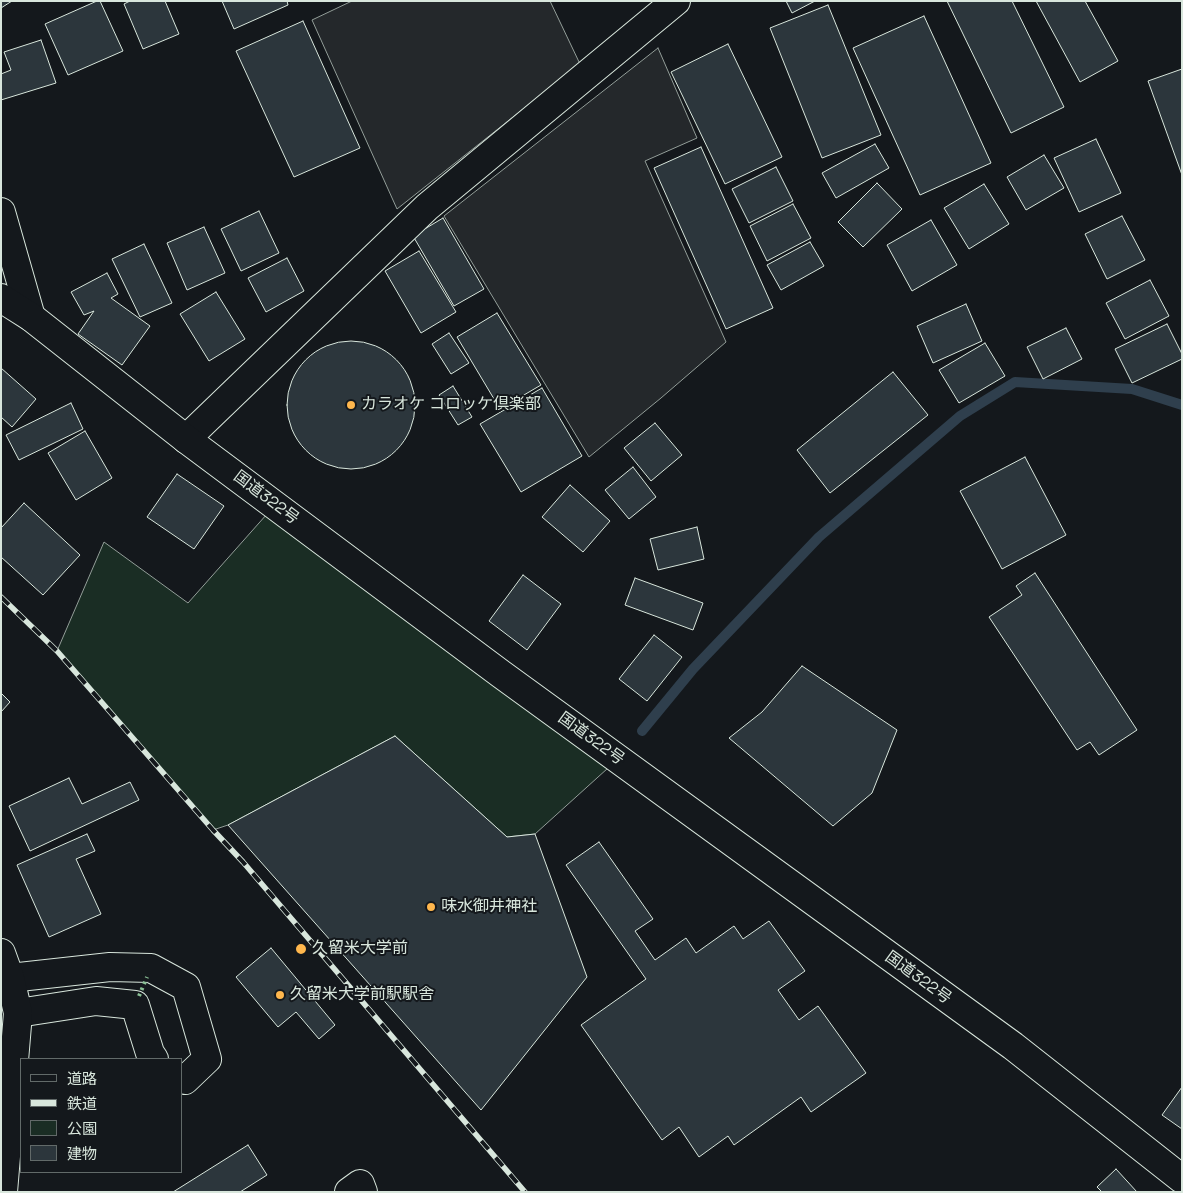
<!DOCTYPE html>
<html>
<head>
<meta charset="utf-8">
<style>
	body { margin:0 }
	#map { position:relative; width:1183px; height:1193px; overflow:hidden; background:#14181c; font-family:"Space Grotesk","Noto Sans JP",sans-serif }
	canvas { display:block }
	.frame { position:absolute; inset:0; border:2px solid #d8e6dc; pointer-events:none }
	.legend { position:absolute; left:20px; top:1058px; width:162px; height:115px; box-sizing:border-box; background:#14181c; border:1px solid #626a69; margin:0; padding:6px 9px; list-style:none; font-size:15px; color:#d8e6dc }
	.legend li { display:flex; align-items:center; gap:10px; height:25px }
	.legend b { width:25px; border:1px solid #626a69 }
</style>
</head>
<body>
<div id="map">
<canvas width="1183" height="1193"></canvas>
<div class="frame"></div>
<ul class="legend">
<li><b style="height:6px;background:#14181c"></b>道路</li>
<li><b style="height:6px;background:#d8e6dc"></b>鉄道</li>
<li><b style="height:14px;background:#1a2d24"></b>公園</li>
<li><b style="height:14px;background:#2c363c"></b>建物</li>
</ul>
</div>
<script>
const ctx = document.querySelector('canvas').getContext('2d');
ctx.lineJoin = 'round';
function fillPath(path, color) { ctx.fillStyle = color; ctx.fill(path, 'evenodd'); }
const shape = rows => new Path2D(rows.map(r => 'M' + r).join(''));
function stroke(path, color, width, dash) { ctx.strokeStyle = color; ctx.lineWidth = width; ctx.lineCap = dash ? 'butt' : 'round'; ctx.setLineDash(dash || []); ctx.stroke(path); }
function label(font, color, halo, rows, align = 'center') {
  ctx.font = font + ' "Space Grotesk","Noto Sans JP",sans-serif'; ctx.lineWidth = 4; ctx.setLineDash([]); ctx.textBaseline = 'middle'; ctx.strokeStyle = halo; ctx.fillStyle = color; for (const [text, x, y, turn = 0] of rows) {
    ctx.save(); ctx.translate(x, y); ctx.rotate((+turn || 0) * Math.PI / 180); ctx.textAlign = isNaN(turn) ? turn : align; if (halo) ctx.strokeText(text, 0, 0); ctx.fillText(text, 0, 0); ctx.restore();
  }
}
const green = shape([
	[275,505,618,759,535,834,507,837,395,736,228,825,213,830,57,651,104,542,188,603,275,505]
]);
const parking = shape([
	[352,1,550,1,580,64,397,209,312,20,352,1],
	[658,48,697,138,645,161,726,342,661,398,589,457,444,216,658,48]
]);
const stream = shape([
	[642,731,693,669,819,537,960,416,1015,382,1132,389,1182,405]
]);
const building = shape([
	[1,1,12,1,1,8,1,1],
	[97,1,100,1,123,51,68,75,45,24,97,1],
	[130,1,165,1,179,34,143,49,124,4,130,1],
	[222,1,287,1,288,5,234,29,222,1],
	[786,1,815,1,792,13,786,1],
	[947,1,1012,1,1064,107,1011,133,947,1],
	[1036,1,1085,1,1118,61,1080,82,1036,1],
	[828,5,881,135,822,158,770,28,828,5],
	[924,16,991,163,920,195,853,48,924,16],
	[303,21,360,148,294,177,236,51,303,21],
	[41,40,56,83,1,100,1,74,11,70,4,52,41,40],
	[728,44,782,157,725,184,671,72,728,44],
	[1182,69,1182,175,1148,81,1182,69],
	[1096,139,1121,193,1079,212,1054,158,1096,139],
	[875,144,889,168,836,198,822,173,875,144],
	[701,147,773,308,726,329,654,168,701,147],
	[1044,155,1064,188,1026,210,1007,177,1044,155],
	[776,167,793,201,749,223,732,189,776,167],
	[877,183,902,209,863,247,838,222,877,183],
	[984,184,1009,224,969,249,944,208,984,184],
	[793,204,811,238,767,261,750,226,793,204],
	[259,211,279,253,241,271,221,229,259,211],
	[1122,216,1145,260,1107,279,1085,234,1122,216],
	[443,218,484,289,454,306,413,236,443,218],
	[931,220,957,265,912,291,887,245,931,220],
	[204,227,225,273,187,290,167,243,204,227],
	[810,242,824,266,781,290,767,265,810,242],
	[144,244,172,303,140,317,112,259,144,244],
	[419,251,456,312,421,333,385,271,419,251],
	[287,258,304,291,266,312,248,278,287,258],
	[107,273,118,294,111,298,150,326,122,365,78,334,94,311,84,315,71,292,107,273],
	[1150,280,1169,316,1125,339,1106,303,1150,280],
	[216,292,245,339,209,361,180,314,216,292],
	[966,304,982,341,933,363,917,326,966,304],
	[497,313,541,385,500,409,457,337,497,313],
	[1167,324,1182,354,1182,359,1132,383,1115,349,1167,324],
	[1066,328,1082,359,1043,379,1027,347,1066,328],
	[449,333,469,363,451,374,432,344,449,333],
	'287 405a64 64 0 1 1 128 0a64 64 0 1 1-128 0Z',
	[985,343,1005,376,959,403,939,370,985,343],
	[1,368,36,399,12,427,1,417,1,368],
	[893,372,928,415,830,493,797,450,893,372],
	[453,386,472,417,458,425,439,395,453,386],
	[542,388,582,456,521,492,480,424,542,388],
	[71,403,83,429,19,460,6,435,71,403],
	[655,423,682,455,651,481,624,448,655,423],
	[85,431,112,478,76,500,48,453,85,431],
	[1025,457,1066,535,1002,569,960,491,1025,457],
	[633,467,656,497,629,519,605,490,633,467],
	[177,474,224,506,194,549,147,517,177,474],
	[570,485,610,521,583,552,542,517,570,485],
	[24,503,80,555,43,595,1,557,1,528,24,503],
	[697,527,704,559,658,570,650,539,697,527],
	[1035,573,1137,730,1099,755,1090,742,1077,750,989,617,1022,595,1016,586,1035,573],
	[523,575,561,604,527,650,489,621,523,575],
	[635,578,703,603,693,630,625,605,635,578],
	[654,635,682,657,647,701,619,679,654,635],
	[802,666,897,730,872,793,833,826,729,738,762,712,802,666],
	[1,693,10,702,1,712,1,693],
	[395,736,507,837,535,834,587,977,481,1110,228,825,395,736],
	[69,778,82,804,130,782,139,800,30,851,9,806,69,778],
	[87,834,95,851,76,859,101,914,49,937,17,865,87,834],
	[599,842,653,919,635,931,655,960,686,938,696,953,734,926,743,939,769,921,805,971,778,990,799,1020,818,1006,866,1073,811,1112,801,1097,734,1145,728,1136,699,1157,679,1127,662,1140,581,1025,646,979,566,865,599,842],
	[271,948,335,1025,319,1039,296,1012,278,1027,236,977,271,948],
	[1182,1087,1182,1129,1162,1115,1182,1087],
	[248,1145,267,1175,240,1192,173,1192,248,1145],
	[1116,1169,1137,1192,1100,1192,1101,1191,1097,1187,1116,1169]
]);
const minor = shape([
	[1,212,31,317],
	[186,439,427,207,676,1],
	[10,978,110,967,151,968,186,987,207,1059,185,1080,181,1079],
	[18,1013,96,1001,135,1005,150,1053,154,1059],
	[349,1192,360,1184,363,1192]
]);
const major = shape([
	[1,953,10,978,18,1013,3,1192]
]);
const highway = shape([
	[1,298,31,317,186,439,501,674,1013,1046,1182,1179]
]);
const rail = shape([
	[1,597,57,651,213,830,243,862,525,1192]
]);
const hedge = shape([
	[139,996,147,977]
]);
const markers = [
	[351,405,5,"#ffb74d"],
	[431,907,5,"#ffb74d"],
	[301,949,6,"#ffb74d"],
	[280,995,5,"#ffb74d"]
];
const poiNames = [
	["カラオケ コロッケ倶楽部",361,405],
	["味水御井神社",441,907],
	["久留米大学前",312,949],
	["久留米大学前駅駅舎",290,995]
];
const streetNames = [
	["国道322号",266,498,37],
	["国道322号",591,739,36],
	["国道322号",918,978,36]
];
fillPath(green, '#1a2d24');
stroke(green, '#939e99', 1);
fillPath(parking, '#24282b');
stroke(parking, '#939e99', 1);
stroke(stream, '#2f3f4d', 10);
fillPath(building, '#2c363c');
stroke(building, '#d8e6dc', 1);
stroke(minor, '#d8e6dc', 30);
stroke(major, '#d8e6dc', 30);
stroke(highway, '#d8e6dc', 30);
stroke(minor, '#14181c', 28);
stroke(major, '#14181c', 28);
stroke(highway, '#14181c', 28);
stroke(rail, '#d8e6dc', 5.5);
stroke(rail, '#14181c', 4, [11]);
stroke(hedge, '#8ac095', 4, [2.5, 4]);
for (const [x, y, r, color] of markers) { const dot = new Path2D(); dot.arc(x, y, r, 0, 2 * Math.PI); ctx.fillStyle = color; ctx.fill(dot); stroke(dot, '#14181c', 2); }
label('16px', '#d8e6dc', '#14181c', poiNames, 'left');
label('16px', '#d8e6dc', '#14181c', streetNames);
</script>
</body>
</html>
